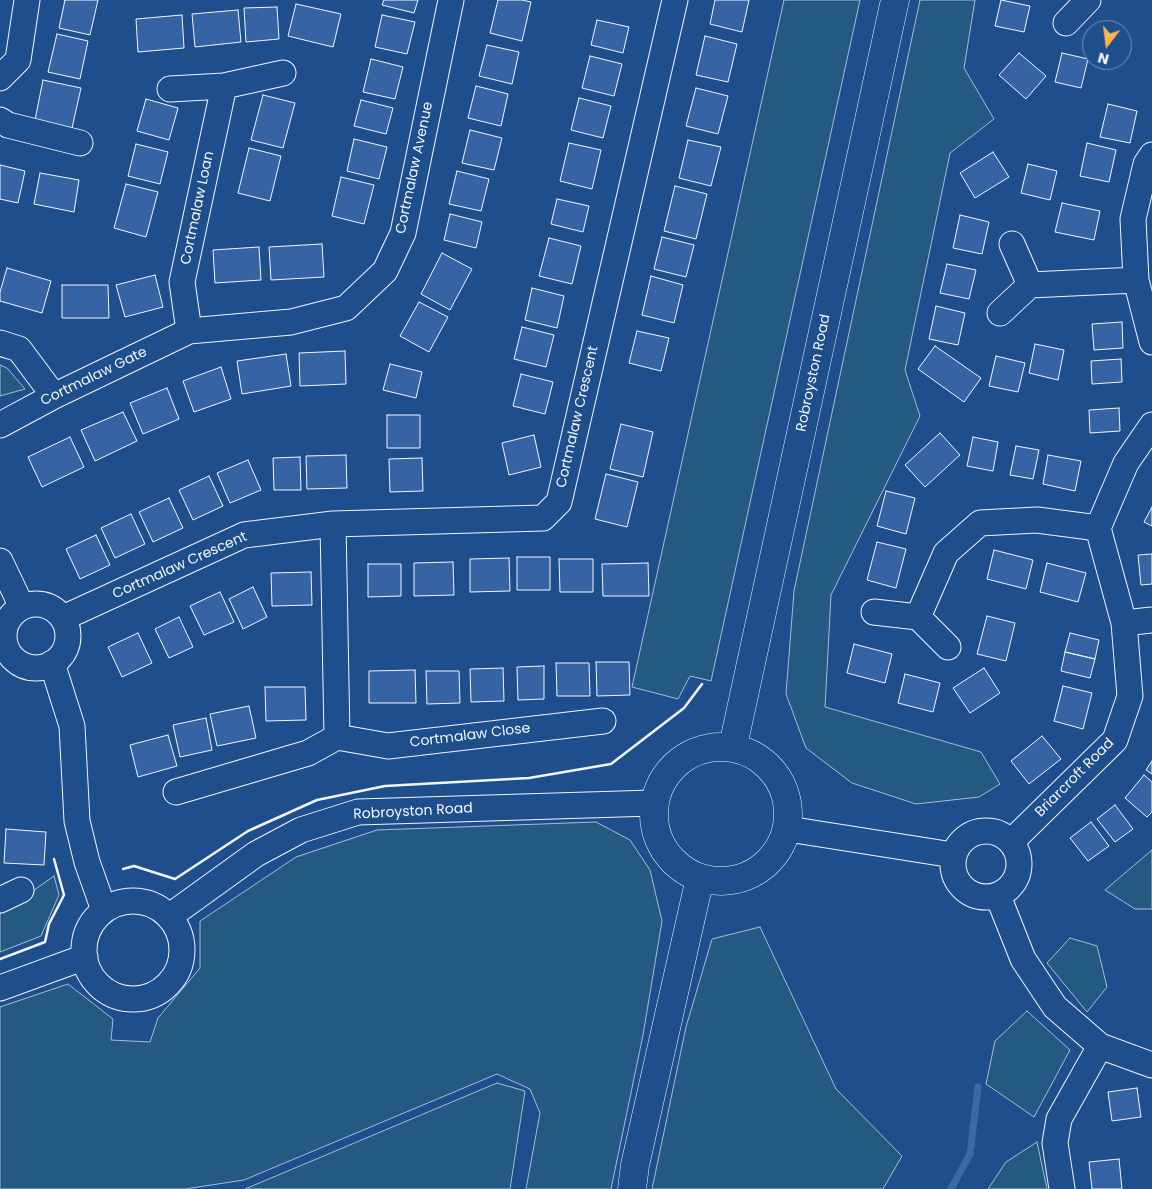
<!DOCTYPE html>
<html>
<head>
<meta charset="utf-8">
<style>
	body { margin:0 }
	#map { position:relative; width:1152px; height:1189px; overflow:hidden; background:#1f4e8c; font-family:Poppins,sans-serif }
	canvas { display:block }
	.north { position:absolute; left:1082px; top:20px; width:50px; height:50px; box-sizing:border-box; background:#1f4e8c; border:1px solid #7391ba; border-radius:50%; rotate:195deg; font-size:14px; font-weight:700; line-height:20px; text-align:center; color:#f2f6ff }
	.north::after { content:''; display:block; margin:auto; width:18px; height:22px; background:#ffb74d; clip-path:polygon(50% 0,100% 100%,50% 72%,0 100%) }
</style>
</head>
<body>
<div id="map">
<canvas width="1152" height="1189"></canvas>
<div class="north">N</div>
</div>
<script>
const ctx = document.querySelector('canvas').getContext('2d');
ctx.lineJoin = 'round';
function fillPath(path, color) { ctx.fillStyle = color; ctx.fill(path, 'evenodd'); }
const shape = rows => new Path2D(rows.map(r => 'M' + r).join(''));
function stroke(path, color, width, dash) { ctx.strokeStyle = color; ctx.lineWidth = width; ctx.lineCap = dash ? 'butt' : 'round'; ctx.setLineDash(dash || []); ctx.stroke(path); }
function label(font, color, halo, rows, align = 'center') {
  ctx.font = font + ' Poppins,sans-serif'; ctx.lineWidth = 4; ctx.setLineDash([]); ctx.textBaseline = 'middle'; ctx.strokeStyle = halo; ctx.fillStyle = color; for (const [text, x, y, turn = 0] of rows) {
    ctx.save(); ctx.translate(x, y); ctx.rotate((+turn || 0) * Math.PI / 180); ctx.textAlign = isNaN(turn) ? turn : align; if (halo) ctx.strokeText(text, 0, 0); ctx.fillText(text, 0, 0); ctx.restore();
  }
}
const green = shape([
	[784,0,860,0,711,681,690,676,678,699,632,687,784,0],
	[920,0,975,0,964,68,994,119,950,153,905,370,920,416,831,595,825,707,981,752,1000,784,979,797,916,804,852,783,806,748,786,694,794,591,920,0],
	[0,365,7,368,25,389,0,396,0,365],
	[596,822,630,840,650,870,662,921,643,1035,611,1189,526,1189,540,1113,530,1089,497,1074,244,1180,185,1189,0,1189,0,1007,68,984,113,1019,111,1040,150,1042,158,1018,200,968,200,921,296,857,377,830,596,822],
	[1152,850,1152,909,1135,909,1105,890,1152,850],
	[54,876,59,895,41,936,0,952,0,914,54,876],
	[760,927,836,1089,902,1156,883,1189,652,1189,686,1027,712,939,760,927],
	[1070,938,1097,946,1107,987,1087,1012,1047,963,1070,938],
	[1027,1011,1070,1050,1034,1117,986,1084,995,1041,1027,1011],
	[497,1083,525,1091,510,1189,245,1189,497,1083],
	[1037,1142,1047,1189,988,1189,1006,1162,1037,1142]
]);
const stream = shape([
	[951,1189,970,1154,978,1087]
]);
const building = shape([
	[65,0,98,0,90,35,59,28,65,0],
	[384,0,418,0,414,13,382,5,384,0],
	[498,0,522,0,531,2,522,41,490,33,498,0],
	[715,0,749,0,742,32,710,24,715,0],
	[1001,0,1030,6,1024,32,995,26,1001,0],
	[296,4,341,14,333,47,288,36,296,4],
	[277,7,279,39,246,42,244,8,277,7],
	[238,10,241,42,195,47,192,14,238,10],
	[182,15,184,48,138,52,136,19,182,15],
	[382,15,415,22,407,54,375,47,382,15],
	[597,20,629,27,623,53,591,45,597,20],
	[57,34,88,41,80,79,48,72,57,34],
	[705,36,737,44,728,82,696,75,705,36],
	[487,45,519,52,512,84,479,76,487,45],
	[1019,53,1046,76,1026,99,999,75,1019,53],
	[1062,53,1088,59,1081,88,1055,82,1062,53],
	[590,56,622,64,614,96,582,88,590,56],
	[371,59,403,67,395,99,363,92,371,59],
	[1098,60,1118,60,1117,66,1098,61,1098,60],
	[43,80,81,88,72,128,35,120,43,80],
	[476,86,508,94,501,126,468,118,476,86],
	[696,88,728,96,718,134,686,126,696,88],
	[263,95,295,103,283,148,251,140,263,95],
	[579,98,611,106,603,138,571,130,579,98],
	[146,99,178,108,169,140,137,131,146,99],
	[361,100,393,108,386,134,354,126,361,100],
	[1108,104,1137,111,1130,143,1100,137,1108,104],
	[470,130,502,138,494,170,462,163,470,130],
	[354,139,387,147,379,179,347,171,354,139],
	[688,140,721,147,711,186,679,178,688,140],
	[569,143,601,150,592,189,560,181,569,143],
	[1087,143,1116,150,1109,182,1080,176,1087,143],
	[136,144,168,152,160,184,128,176,136,144],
	[249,148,281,156,270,201,238,193,249,148],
	[993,152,1009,177,975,198,960,173,993,152],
	[1028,164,1057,171,1050,200,1021,193,1028,164],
	[0,165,25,171,18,203,0,199,0,165],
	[457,171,489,179,481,211,449,204,457,171],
	[40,173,79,180,74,212,34,204,40,173],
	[341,177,374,185,364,224,332,216,341,177],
	[126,184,158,192,146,237,114,228,126,184],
	[675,186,707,194,696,239,664,231,675,186],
	[557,199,589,206,583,232,551,224,557,199],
	[1062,203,1100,211,1094,240,1055,232,1062,203],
	[450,214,482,222,476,248,444,240,450,214],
	[960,215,989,222,982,254,953,248,960,215],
	[662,237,694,245,686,277,654,269,662,237],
	[549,238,581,246,572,284,539,276,549,238],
	[322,244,324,277,271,280,269,247,322,244],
	[259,247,261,280,215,283,213,250,259,247],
	[442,253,472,269,450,310,421,294,442,253],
	[947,264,976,270,969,299,940,293,947,264],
	[7,268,51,281,42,313,0,301,0,292,7,268],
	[155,275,163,307,125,317,116,285,155,275],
	[651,276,683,285,674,323,642,315,651,276],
	[62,285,108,285,109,318,62,318,62,285],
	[532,288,564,296,557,328,525,320,532,288],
	[419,302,448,317,429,352,400,336,419,302],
	[936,306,965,313,958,345,929,339,936,306],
	[1122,322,1123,348,1094,350,1092,324,1122,322],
	[522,327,554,335,546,367,514,359,522,327],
	[637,331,669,338,661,371,629,363,637,331],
	[1035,344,1064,350,1058,380,1029,373,1035,344],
	[935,346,981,378,964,402,918,369,935,346],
	[345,351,346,384,300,386,299,353,345,351],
	[286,354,291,386,242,394,237,361,286,354],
	[996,356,1025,363,1018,392,989,386,996,356],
	[1121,359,1122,382,1092,384,1091,361,1121,359],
	[390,364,422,372,416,398,383,390,390,364],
	[221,367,231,399,194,412,183,381,221,367],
	[521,374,553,382,545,414,513,406,521,374],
	[167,388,179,419,143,434,130,403,167,388],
	[1119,408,1120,431,1090,433,1089,410,1119,408],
	[123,412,137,441,95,461,81,430,123,412],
	[387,415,420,415,420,448,387,448,387,415],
	[621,424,653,432,643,477,610,469,621,424],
	[940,433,960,455,925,487,905,465,940,433],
	[534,435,541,467,509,475,502,443,534,435],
	[70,437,84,467,42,487,28,457,70,437],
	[973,437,998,442,993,471,967,466,973,437],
	[1016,446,1039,450,1033,479,1010,475,1016,446],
	[346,455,347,488,307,489,306,456,346,455],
	[1048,455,1081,461,1075,491,1043,484,1048,455],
	[300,457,301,490,274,490,273,458,300,457],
	[422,458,423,491,390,492,389,459,422,458],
	[248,460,261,490,230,503,217,473,248,460],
	[606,474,638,482,627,527,595,519,606,474],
	[209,476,223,506,193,520,179,490,209,476],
	[886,491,915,498,906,534,877,526,886,491],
	[169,498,183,528,153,542,139,512,169,498],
	[1152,507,1152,526,1144,522,1152,507],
	[131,514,145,544,115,558,101,528,131,514],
	[96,535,110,565,80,579,66,549,96,535],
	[877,542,906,549,896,588,867,580,877,542],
	[994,550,1033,560,1026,589,987,579,994,550],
	[1152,554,1152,584,1141,585,1138,555,1152,554],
	[517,557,550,557,550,590,517,590,517,557],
	[509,558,510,591,470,592,470,559,509,558],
	[559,559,593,559,593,592,560,592,559,559],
	[453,562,454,595,414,596,414,563,453,562],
	[648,563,649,596,603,596,602,564,648,563],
	[1047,563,1086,573,1078,602,1040,592,1047,563],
	[368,564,401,564,401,596,368,597,368,564],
	[311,572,312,605,272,606,271,573,311,572],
	[253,587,267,617,243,629,229,599,253,587],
	[220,592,234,622,204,635,190,606,220,592],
	[987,616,1015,623,1006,661,977,654,987,616],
	[179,617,193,647,169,658,155,629,179,617],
	[138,633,152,663,122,677,108,647,138,633],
	[1070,633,1099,640,1095,659,1065,652,1070,633],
	[854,644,892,654,885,683,847,673,854,644],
	[1065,652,1095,659,1090,678,1061,671,1065,652],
	[596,662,629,662,630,695,597,696,596,662],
	[556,663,589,663,590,696,557,696,556,663],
	[544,666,544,699,518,700,517,667,544,666],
	[503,668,504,701,471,702,470,669,503,668],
	[984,668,1000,693,970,713,953,688,984,668],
	[415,670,416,703,369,703,369,671,415,670],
	[426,671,459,671,460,703,427,704,426,671],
	[905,674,940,683,933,712,898,703,905,674],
	[1063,686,1092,693,1083,729,1054,721,1063,686],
	[265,687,305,687,306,720,266,721,265,687],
	[249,706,256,738,217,746,210,714,249,706],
	[206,718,212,750,180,757,173,725,206,718],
	[168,735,177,766,138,777,130,745,168,735],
	[1042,736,1061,759,1029,784,1011,761,1042,736],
	[1152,761,1152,774,1146,770,1152,761],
	[1144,775,1152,782,1152,812,1147,817,1125,798,1144,775],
	[1115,805,1133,829,1115,842,1097,819,1115,805],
	[1091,822,1109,846,1088,861,1070,838,1091,822],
	[6,829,46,832,44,865,4,863,6,829],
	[1137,1088,1141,1117,1112,1121,1108,1092,1137,1088],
	[1119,1159,1122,1189,1092,1189,1089,1162,1119,1159]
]);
const minor = shape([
	[1066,23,1088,0],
	[0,78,18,60,27,0],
	[170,89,224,86,283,73],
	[0,120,8,125,80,143],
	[1152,155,1146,164,1133,219,1136,280,1152,342],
	[1030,285,1136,280],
	[1000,313,1030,285,1012,244],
	[189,331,182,282,224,86],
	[0,343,19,349,54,396],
	[0,425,54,396,189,331,291,322,346,308,385,271,403,233,451,0],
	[333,524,337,737],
	[0,561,22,607],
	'4 636a32 32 0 1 1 64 0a32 32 0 1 1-64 0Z',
	[874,612,918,617,948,647],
	[918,617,946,553,980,523,1037,520,1098,528],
	[63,618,244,535,333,524,543,518,559,502,675,0],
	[1124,623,1152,620],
	[52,663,72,726,77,821,87,862,104,910],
	[176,792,308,753,337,737,388,746,603,721],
	[788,829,953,855],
	'953 864a33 33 0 1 1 66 0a33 33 0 1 1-66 0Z',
	[1011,842,1115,740,1130,696,1124,623,1098,528,1126,463,1152,425],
	[998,896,1023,959,1055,1007,1100,1046,1152,1065],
	[0,900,21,890],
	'84 950a49 49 0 1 1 98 0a49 49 0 1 1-98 0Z',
	[170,916,256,854,301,830,358,812,653,803],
	[0,988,85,957],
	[1062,1189,1055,1143,1059,1119,1100,1046]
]);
const major = shape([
	[733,746,895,0],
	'654 814a67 67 0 1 1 134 0a67 67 0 1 1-134 0Z',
	[632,1189,635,1165,700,878]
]);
const wall = shape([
	[123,869,134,866,175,879,248,831,317,800,385,786,529,778,611,764,684,708,702,684],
	[0,959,45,942,49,924,64,895,54,859]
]);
const streetNames = [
	["Cortmalaw Avenue",415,168,-78],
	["Cortmalaw Loan",198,208,-78],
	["Robroyston Road",814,373,-78],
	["Cortmalaw Gate",94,377,-26],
	["Cortmalaw Crescent",578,417,-77],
	["Cortmalaw Crescent",180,566,-24],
	["Cortmalaw Close",470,736,-7],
	["Briarcroft Road",1075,778,-45],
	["Robroyston Road",413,812,-3]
];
fillPath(green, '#245a82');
stroke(green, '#a8bbd7', 1);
stroke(stream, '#3b69a3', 7);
fillPath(building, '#3563a3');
stroke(building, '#f2f6ff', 1);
stroke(minor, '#f2f6ff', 27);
stroke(major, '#f2f6ff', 29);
stroke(minor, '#1f4e8c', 25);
stroke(major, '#1f4e8c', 28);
stroke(wall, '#f2f6ff', 2.5);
label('14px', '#f2f6ff', '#1f4e8c', streetNames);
</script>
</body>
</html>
